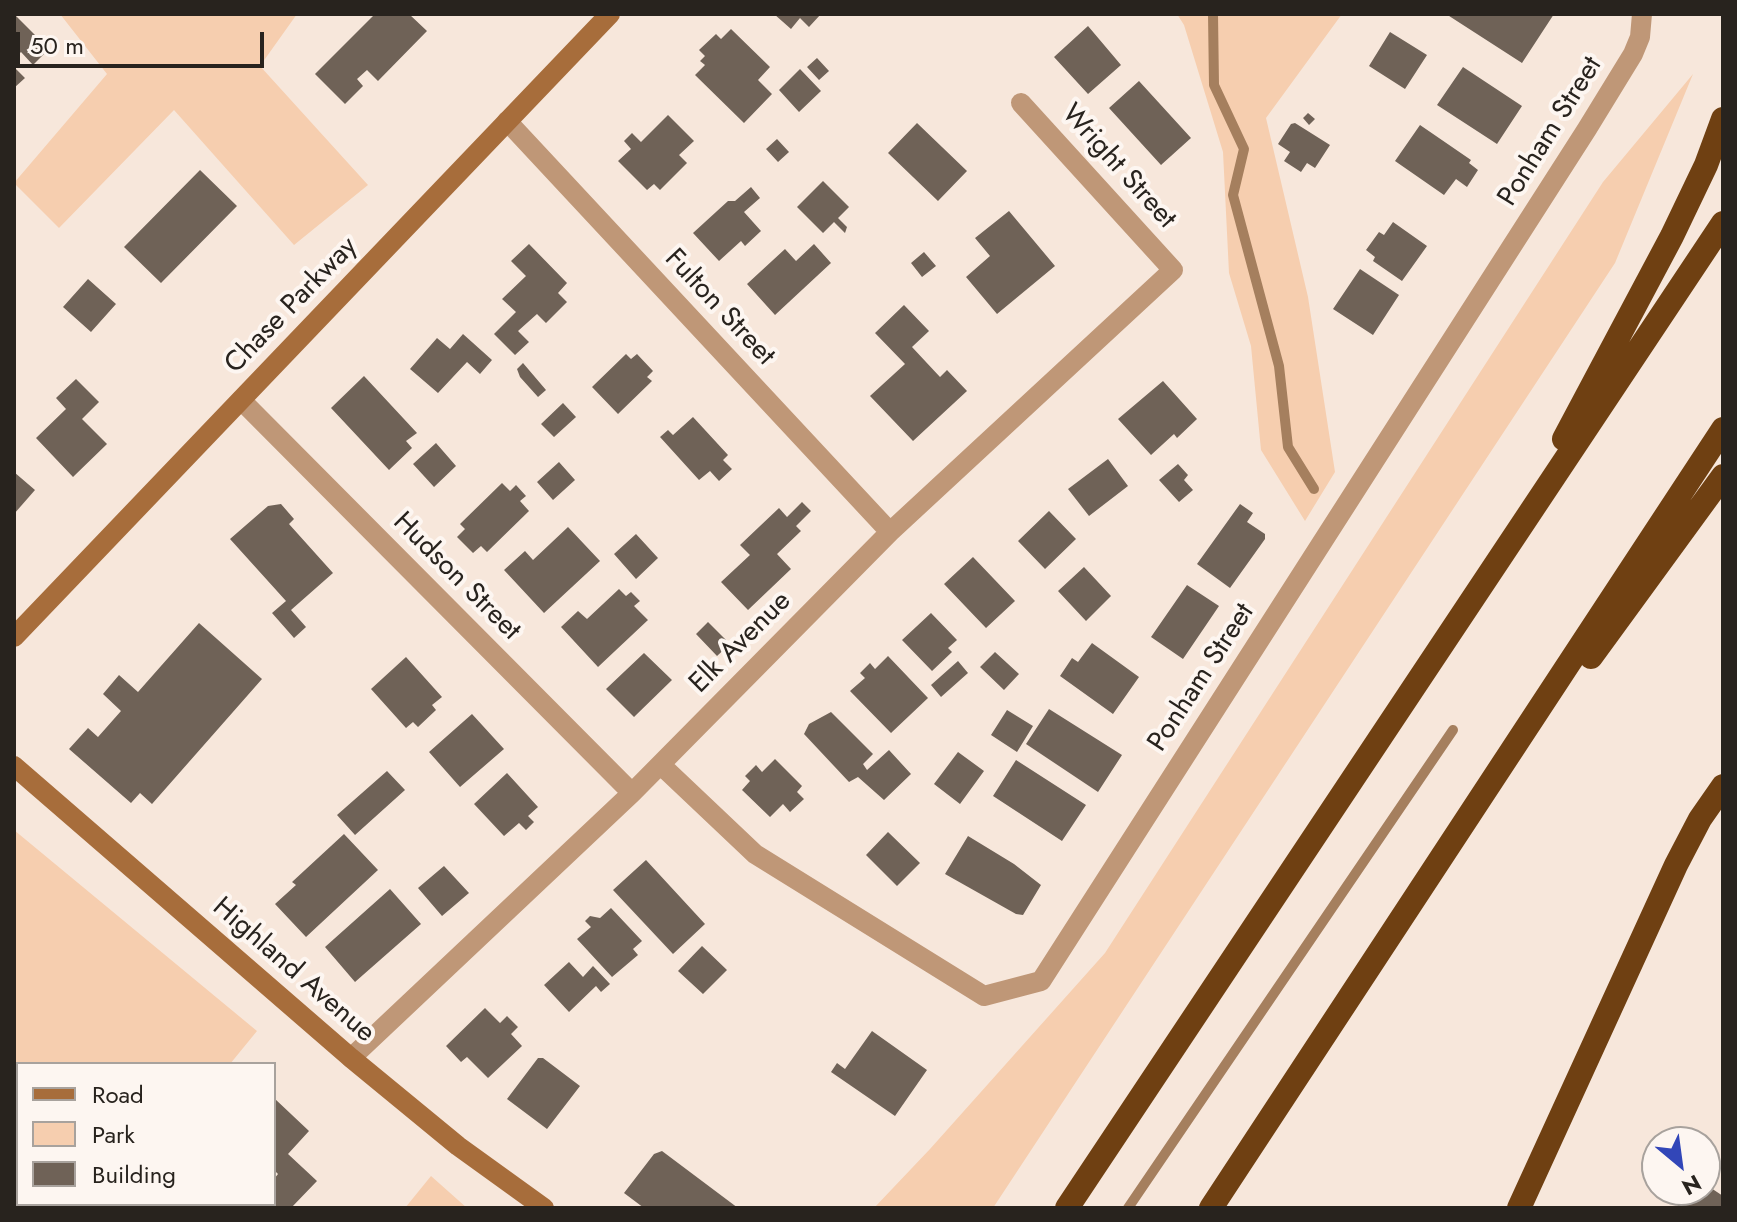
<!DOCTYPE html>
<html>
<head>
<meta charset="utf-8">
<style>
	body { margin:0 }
	#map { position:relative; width:1737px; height:1222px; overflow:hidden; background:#f7e7db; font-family:Jost,sans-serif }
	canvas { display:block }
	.frame { position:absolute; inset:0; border:16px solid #28231e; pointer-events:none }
	.legend { position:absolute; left:16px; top:1062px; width:260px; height:144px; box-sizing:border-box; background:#fdf6f1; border:2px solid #a8a29d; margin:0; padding:10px 14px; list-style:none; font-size:24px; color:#28231e }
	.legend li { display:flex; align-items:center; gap:16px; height:40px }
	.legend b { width:40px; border:2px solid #a8a29d }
	.north { position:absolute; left:1641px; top:1126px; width:80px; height:80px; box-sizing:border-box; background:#fdf6f1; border:2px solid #a8a29d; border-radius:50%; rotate:151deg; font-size:22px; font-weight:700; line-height:32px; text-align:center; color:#28231e }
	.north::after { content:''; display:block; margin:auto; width:28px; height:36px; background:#3246b8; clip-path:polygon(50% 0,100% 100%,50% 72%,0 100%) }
	.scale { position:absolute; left:16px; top:32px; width:248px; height:36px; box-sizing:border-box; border:4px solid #28231e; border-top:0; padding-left:10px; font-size:24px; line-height:28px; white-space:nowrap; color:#28231e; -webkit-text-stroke:6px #fdf6f1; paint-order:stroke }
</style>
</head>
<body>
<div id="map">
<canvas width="1737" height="1222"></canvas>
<div class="frame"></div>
<ul class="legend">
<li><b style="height:10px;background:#a76d3b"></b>Road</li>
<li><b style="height:22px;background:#f6ceaf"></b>Park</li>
<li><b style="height:22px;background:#6f6257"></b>Building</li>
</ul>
<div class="north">N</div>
<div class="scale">50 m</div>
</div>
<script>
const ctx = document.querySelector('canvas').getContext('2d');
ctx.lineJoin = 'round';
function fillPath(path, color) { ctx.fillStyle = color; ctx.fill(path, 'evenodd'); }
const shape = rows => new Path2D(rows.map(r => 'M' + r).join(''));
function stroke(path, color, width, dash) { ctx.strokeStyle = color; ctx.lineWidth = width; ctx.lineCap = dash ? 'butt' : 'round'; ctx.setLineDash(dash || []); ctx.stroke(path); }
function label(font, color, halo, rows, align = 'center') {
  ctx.font = font + ' Jost,sans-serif'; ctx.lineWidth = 8; ctx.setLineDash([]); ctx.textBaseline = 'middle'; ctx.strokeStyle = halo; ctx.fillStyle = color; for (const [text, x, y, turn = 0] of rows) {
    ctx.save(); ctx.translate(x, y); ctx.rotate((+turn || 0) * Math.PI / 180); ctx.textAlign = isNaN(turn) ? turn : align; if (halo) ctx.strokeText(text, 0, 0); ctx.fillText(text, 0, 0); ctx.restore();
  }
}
const green = shape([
	[60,14,297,14,260,66,368,185,294,245,174,110,59,228,14,183,107,74],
	[1177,14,1342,14,1266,118,1308,297,1335,472,1305,521,1261,450,1251,346,1229,273,1223,152,1184,25],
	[1693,74,1615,263,993,1208,874,1208,930,1149,1105,953,1603,182],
	[14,830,257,1031,230,1064,18,1064,18,1204,132,1204,138,1208,14,1208],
	[431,1176,467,1208,405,1208]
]);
const stream = shape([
	[1213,14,1214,85,1244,149,1233,195,1279,366,1288,447,1314,489],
	[1128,1208,1453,730]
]);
const building = shape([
	[14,14,49,49,33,65,21,52,14,59],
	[375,14,409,14,427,31,378,81,367,70,357,79,363,86,345,104,315,74],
	[774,14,821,14,809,27,800,18,791,29],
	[1446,14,1554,14,1522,63],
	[1088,26,1121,65,1088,94,1054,57],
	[731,29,770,67,758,80,772,94,744,123,695,75,705,65,700,61,705,56,699,50,716,34,721,39],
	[1390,32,1427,55,1405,89,1369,66],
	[817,58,829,71,819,80,807,67],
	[14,67,25,78,14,88],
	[1463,67,1522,106,1497,144,1437,105],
	[800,69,821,91,799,112,779,90],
	[1139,81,1191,138,1161,165,1109,108],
	[1308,113,1315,119,1309,125,1303,118],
	[668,115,694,141,679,155,687,163,660,190,654,184,647,190,618,161,631,149,624,141,632,133,641,142],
	[917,123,967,171,938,201,888,153],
	[1295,123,1330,145,1315,168,1307,163,1301,172,1284,161,1290,152,1278,144,1291,124],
	[1420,125,1471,160,1469,163,1478,170,1467,187,1456,179,1444,195,1395,161],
	[777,139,789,152,778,162,766,149],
	[200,170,237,206,161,283,124,247],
	[823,181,849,207,838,218,847,227,845,233,834,222,823,233,797,207],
	[751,187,760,198,744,212,761,231,745,246,741,241,719,261,693,233,728,201,735,201],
	[1009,211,1055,266,997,314,966,277,990,256,975,238],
	[1393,222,1427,246,1402,281,1373,261,1375,257,1366,250,1379,232,1384,235],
	[529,244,567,283,558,293,567,302,546,323,537,314,518,331,529,342,515,355,494,334,516,312,502,299,526,276,511,261],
	[814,244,831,263,775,315,747,284,785,249,796,261],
	[924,252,936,266,922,277,911,263],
	[1360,269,1399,295,1373,335,1333,309],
	[88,279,116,304,91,332,63,307],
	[904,305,929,331,912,347,940,377,947,370,967,391,913,441,870,396,905,364,875,333],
	[463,334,492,360,480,374,467,362,438,393,410,369,437,338,450,349],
	[626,354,631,359,637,354,653,371,647,377,652,381,618,414,592,387],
	[523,363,546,390,538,397,520,377,517,369],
	[364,376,417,433,406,441,412,448,389,470,331,408],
	[76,379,99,402,82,419,107,444,73,477,36,438,66,409,56,398],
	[1163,381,1197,419,1177,438,1174,434,1151,455,1118,419],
	[563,403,576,417,554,437,541,424],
	[693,417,728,455,723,460,732,469,719,481,710,471,699,480,660,437,668,430,673,435],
	[436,443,456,466,434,487,413,464],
	[1108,459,1128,486,1089,516,1068,489],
	[559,462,575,480,553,500,537,482],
	[1178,464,1188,475,1184,480,1193,490,1179,502,1159,480],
	[14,472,35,490,14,514],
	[502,483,510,491,516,485,526,496,520,501,529,511,487,552,481,546,473,553,457,537,465,529,460,524],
	[802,502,811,511,796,526,801,531,777,554,791,569,748,610,721,582,750,555,740,545,779,508,787,517],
	[281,504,294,519,289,524,333,573,291,610,306,627,294,638,272,613,286,601,230,539,268,506],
	[1240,504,1253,513,1247,522,1265,534,1265,539,1230,588,1197,564],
	[1049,511,1076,539,1045,569,1018,541],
	[568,527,600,561,544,613,504,570,525,551,533,560],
	[636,534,658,558,636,579,614,554],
	[973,557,1015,601,986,628,944,584],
	[1084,567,1111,596,1086,621,1058,591],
	[1187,585,1219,606,1183,659,1151,637],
	[619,589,626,596,631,592,640,601,634,606,648,620,598,667,561,627,578,611,587,619],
	[931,613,957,640,948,648,952,652,932,671,902,640],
	[708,622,730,644,717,656,696,634],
	[199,623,262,679,152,804,140,793,131,803,69,749,88,728,98,737,121,711,103,694,119,675,138,692],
	[1092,643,1139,677,1113,714,1060,676,1072,658,1078,662],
	[995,652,1019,674,1004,690,980,667],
	[644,653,672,680,634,717,606,689],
	[888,656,928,698,891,733,850,691,865,678,860,673,870,663,875,669],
	[406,657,442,697,432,705,436,710,418,727,413,722,406,728,371,689],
	[958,661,968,673,941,697,931,685],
	[1049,709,1122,755,1098,792,1026,744],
	[1007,710,1033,726,1017,752,991,735],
	[831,712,873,754,863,764,867,770,889,750,911,774,884,800,858,777,849,782,804,734,809,724],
	[472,714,504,749,460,787,429,752],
	[958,752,984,771,960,804,934,784],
	[775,759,802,786,797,792,804,799,790,812,783,804,770,817,742,790,750,781,745,776,756,765,762,772],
	[1016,760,1086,805,1062,841,993,796],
	[387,771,405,790,355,835,337,815],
	[507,773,538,807,528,816,534,822,526,830,519,823,504,836,474,804],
	[888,832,920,863,897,886,866,855],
	[344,834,378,870,306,937,275,904,296,885,292,882],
	[968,836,1014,864,1041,885,1023,915,1016,914,945,874],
	[646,860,705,924,673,954,613,890],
	[444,866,469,893,442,916,418,888],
	[390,889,421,924,355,982,325,947],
	[611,908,642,941,633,949,638,955,612,977,577,939,591,927,585,921,590,916,600,918],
	[702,946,727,970,703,994,678,971],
	[569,962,583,977,593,966,610,984,601,992,596,986,569,1012,544,985],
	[485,1008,500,1023,507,1016,518,1027,511,1034,522,1046,488,1078,467,1057,461,1062,446,1046],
	[872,1031,927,1070,895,1116,831,1072,837,1063,845,1069],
	[538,1058,543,1058,580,1086,547,1129,507,1099],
	[274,1098,309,1131,288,1154,317,1181,291,1208,247,1208,251,1204,274,1204,274,1179,278,1174,274,1170],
	[662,1151,738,1208,644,1208,624,1193,654,1154],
	[1705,1184,1723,1196,1723,1208,1676,1208,1688,1190,1705,1190]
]);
const street = shape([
	[507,121,890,532],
	[241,400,632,793],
	[661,765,755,854,984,996,1041,981,1587,129,1633,54,1640,37,1642,14],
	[351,1058,632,793,890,532,1173,270,1021,103]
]);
const secondary = shape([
	[14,637,610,14],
	[14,766,351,1058,458,1146,544,1208]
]);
const highway = shape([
	[1564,439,1672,236,1706,165,1723,119],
	[1591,657,1723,476],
	[1067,1208,1723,223],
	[1211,1208,1723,429],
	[1519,1208,1676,865,1700,819,1723,786]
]);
const streetNames = [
	["Ponham Street",1551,132,-58],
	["Wright Street",1118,167,48],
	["Chase Parkway",292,306,-46],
	["Fulton Street",719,308,47],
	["Hudson Street",456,577,45],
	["Elk Avenue",741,643,-45],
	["Ponham Street",1202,678,-57],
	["Highland Avenue",293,971,41]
];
fillPath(green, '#f6ceaf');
stroke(stream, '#a57f5e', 10);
fillPath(building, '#6f6257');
stroke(street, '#bf9777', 20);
stroke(secondary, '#a76d3b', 20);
stroke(highway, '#6f4012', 24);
label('28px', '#28231e', '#fdf6f1', streetNames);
</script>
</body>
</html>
